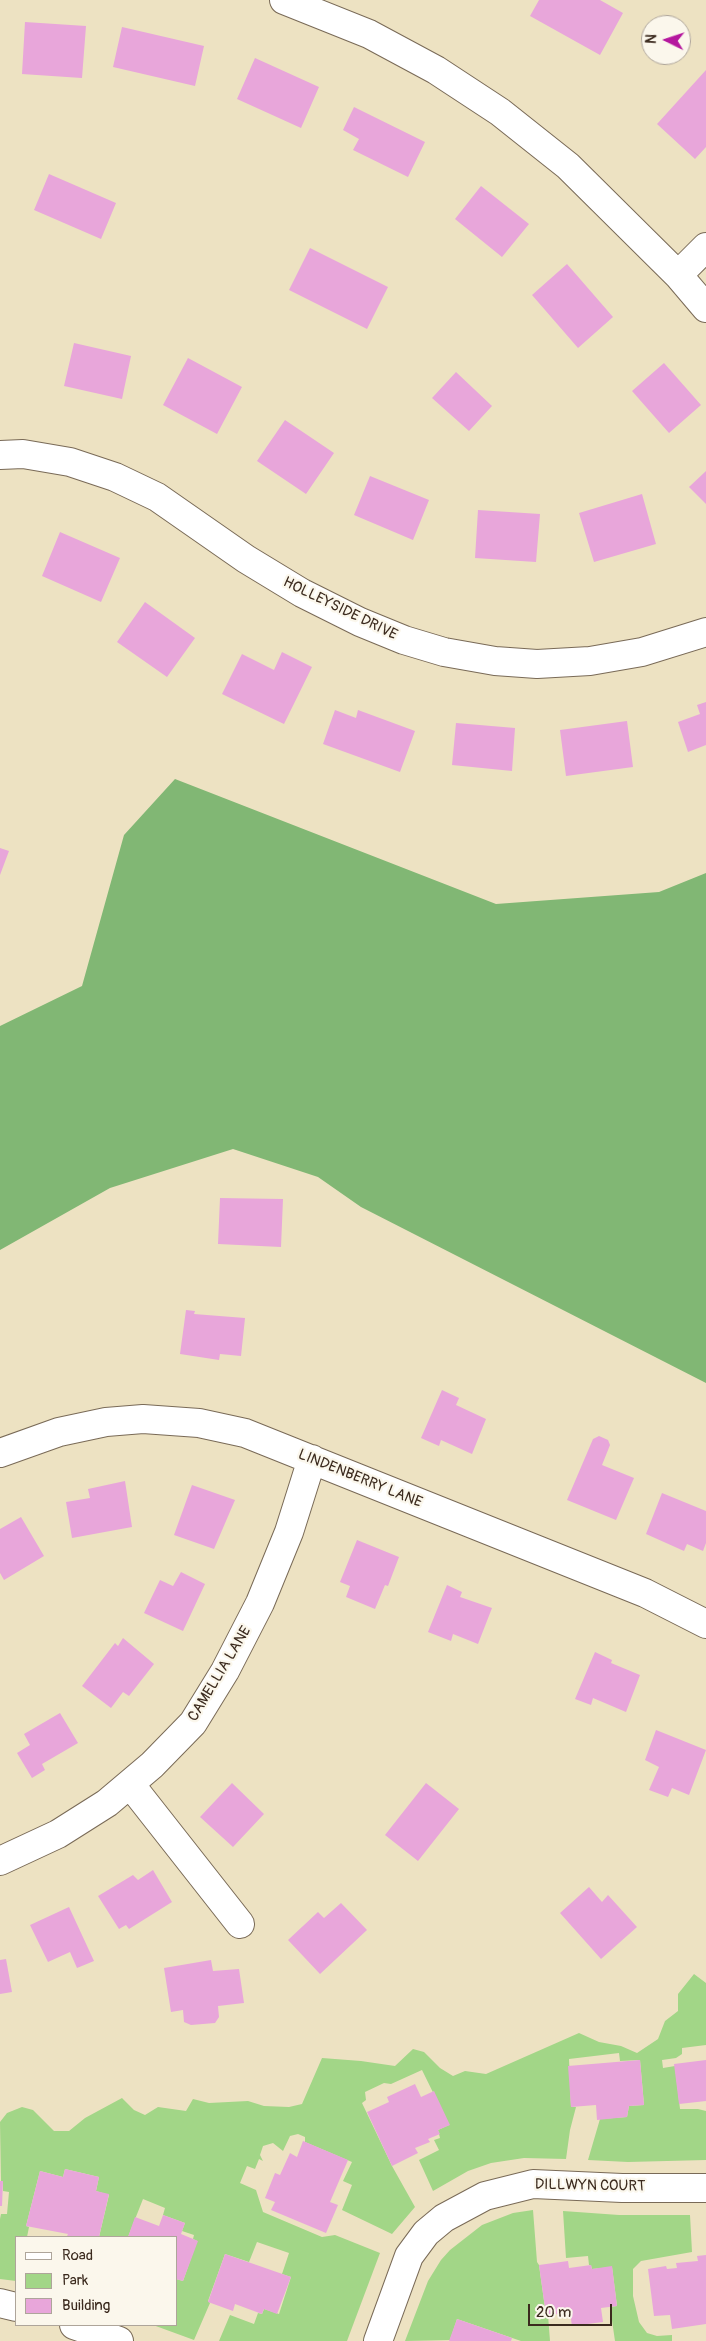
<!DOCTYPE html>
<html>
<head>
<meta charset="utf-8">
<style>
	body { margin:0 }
	#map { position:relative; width:706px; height:2341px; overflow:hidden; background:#ede2c2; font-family:Pangolin,sans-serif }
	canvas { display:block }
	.legend { position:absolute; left:15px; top:2236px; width:162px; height:90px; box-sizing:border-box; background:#fbf7ec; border:1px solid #aea59a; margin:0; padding:6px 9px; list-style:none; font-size:15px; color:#3b2a1e }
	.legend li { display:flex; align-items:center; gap:10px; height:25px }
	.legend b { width:25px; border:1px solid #aea59a }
	.north { position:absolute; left:641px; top:15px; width:50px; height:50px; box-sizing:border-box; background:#fbf7ec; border:1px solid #aea59a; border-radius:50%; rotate:274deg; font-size:14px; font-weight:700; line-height:20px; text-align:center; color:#3b2a1e }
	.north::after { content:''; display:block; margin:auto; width:18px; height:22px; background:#b5179e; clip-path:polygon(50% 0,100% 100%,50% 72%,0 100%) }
	.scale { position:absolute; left:528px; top:2304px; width:84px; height:22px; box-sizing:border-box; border:2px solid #3b2a1e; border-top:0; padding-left:6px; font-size:15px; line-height:18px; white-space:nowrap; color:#3b2a1e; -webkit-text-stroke:4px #fbf7ec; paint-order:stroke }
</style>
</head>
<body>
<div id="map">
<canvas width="706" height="2341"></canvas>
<ul class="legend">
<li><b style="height:6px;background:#fff"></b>Road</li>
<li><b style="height:14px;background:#a2d687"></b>Park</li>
<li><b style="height:14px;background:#e8a6da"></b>Building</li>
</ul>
<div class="north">N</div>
<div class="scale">20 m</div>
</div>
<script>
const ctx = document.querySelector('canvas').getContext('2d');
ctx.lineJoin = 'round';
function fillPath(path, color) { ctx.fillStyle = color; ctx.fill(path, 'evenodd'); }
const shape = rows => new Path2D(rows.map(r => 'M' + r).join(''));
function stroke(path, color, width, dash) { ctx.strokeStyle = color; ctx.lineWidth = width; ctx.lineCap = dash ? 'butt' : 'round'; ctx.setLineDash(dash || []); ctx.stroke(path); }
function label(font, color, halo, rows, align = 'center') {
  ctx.font = font + ' Pangolin,sans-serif'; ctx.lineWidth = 4.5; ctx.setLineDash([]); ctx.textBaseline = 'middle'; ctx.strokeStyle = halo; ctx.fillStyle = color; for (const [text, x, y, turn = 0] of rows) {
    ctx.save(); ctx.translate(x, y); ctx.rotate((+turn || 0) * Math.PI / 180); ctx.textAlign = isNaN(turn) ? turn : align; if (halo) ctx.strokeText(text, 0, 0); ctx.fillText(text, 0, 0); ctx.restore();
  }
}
const green = shape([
	[694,1974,706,1983,706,2045,682,2048,682,2054,676,2058,662,2060,663,2068,675,2066,680,2109,698,2109,706,2111,706,2160,628,2162,588,2160,600,2119,627,2117,629,2106,644,2105,640,2060,620,2061,619,2053,569,2059,571,2107,576,2107,570,2130,566,2159,524,2158,491,2163,468,2171,433,2191,419,2160,439,2150,434,2140,440,2138,438,2130,449,2125,422,2070,391,2084,384,2083,365,2092,366,2100,362,2103,392,2166,415,2207,392,2234,342,2210,352,2185,343,2181,352,2162,305,2142,305,2137,298,2134,290,2136,283,2151,273,2143,263,2146,260,2155,263,2161,259,2159,255,2169,247,2166,240,2183,256,2190,263,2212,322,2237,335,2235,380,2253,347,2341,219,2341,230,2315,254,2324,258,2313,262,2314,264,2309,279,2314,291,2277,282,2274,289,2253,257,2242,249,2262,225,2254,208,2301,210,2303,194,2340,153,2325,176,2325,176,2279,183,2281,197,2241,193,2239,194,2235,182,2231,185,2223,163,2215,165,2208,143,2199,128,2237,99,2237,109,2195,96,2191,99,2177,65,2169,63,2177,40,2171,26,2226,29,2227,27,2237,16,2237,16,2281,0,2279,0,2219,1,2214,7,2214,9,2192,3,2191,3,2181,1,2181,0,2122,7,2113,22,2107,33,2110,54,2131,69,2131,85,2118,122,2098,134,2110,145,2115,158,2107,186,2111,193,2099,209,2103,248,2101,264,2106,289,2107,302,2104,322,2058,361,2061,395,2066,413,2049,424,2052,440,2068,453,2076,465,2071,486,2074,579,2033,599,2042,621,2046,637,2053,658,2039,665,2021,678,2011,678,1994],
	[533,2210,537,2262,539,2265,546,2315,548,2315,550,2341,521,2341,457,2319,450,2340,405,2341,428,2281,441,2260,450,2250,482,2225,513,2213],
	[563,2211,619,2215,690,2215,692,2252,641,2261,633,2269,633,2296,639,2322,647,2333,657,2336,672,2335,672,2341,615,2341,610,2307,617,2306,612,2267,592,2269,591,2265,589,2265,588,2256,566,2258]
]);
const forest = shape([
	[175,779,496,904,659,892,706,873,706,1383,361,1207,318,1177,233,1149,110,1188,0,1250,0,1026,82,986,124,835]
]);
const building = shape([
	[539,0,600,0,623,13,600,55,530,16],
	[25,22,86,26,82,78,22,74],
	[122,27,204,46,195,86,113,67],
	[255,58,319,87,301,128,237,99],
	[706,70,706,147,695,159,657,124],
	[354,107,425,142,408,177,353,150,359,139,343,130],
	[49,174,116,203,101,239,34,210],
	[481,186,529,224,502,257,455,219],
	[310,248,388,287,367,329,289,290],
	[567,264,613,317,578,348,532,295],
	[74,343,131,356,122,399,64,386],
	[188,358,242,387,217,434,163,405],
	[664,363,701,405,669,433,632,391],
	[456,372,492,406,469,431,432,398],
	[285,420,334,453,306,494,257,461],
	[706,471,706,504,689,487],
	[370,476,429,500,413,540,354,515],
	[642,494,656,544,594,562,579,513],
	[478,510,540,514,536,562,475,558],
	[60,532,120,558,101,602,42,576],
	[145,602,195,638,167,677,117,642],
	[282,652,312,667,284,724,222,694,242,654,274,670],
	[706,702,706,745,688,752,678,722,700,714,697,705],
	[335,710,356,718,358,710,415,731,400,772,323,744],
	[627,721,633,767,566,776,560,730],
	[456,723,515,728,512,771,452,765],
	[0,848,9,851,0,875],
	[220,1198,283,1199,281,1247,218,1244],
	[186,1310,195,1311,194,1314,245,1318,241,1356,220,1354,219,1360,180,1354],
	[442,1390,459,1398,456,1405,486,1419,472,1454,441,1440,439,1446,421,1438],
	[599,1436,608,1440,610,1445,602,1465,634,1478,616,1520,567,1500,593,1439],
	[125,1481,132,1527,72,1538,66,1502,90,1498,88,1489],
	[192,1485,235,1500,214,1549,174,1535],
	[662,1493,706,1511,706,1543,703,1551,687,1544,684,1551,646,1534],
	[21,1517,44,1556,4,1580,0,1573,0,1529],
	[357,1540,399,1557,388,1586,385,1585,375,1609,346,1597,350,1586,340,1582],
	[181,1572,205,1584,183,1631,144,1613,160,1580,173,1586],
	[447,1585,462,1592,460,1597,492,1608,478,1644,453,1634,451,1641,428,1632],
	[123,1638,154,1664,129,1696,123,1692,111,1708,82,1686,115,1643,118,1646],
	[595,1652,612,1660,611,1663,640,1675,626,1712,593,1698,591,1705,575,1699],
	[60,1713,78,1743,42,1764,45,1770,32,1778,17,1753,30,1745,24,1734],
	[656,1730,706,1750,689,1795,672,1788,668,1797,649,1790,659,1767,645,1760],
	[232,1783,264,1814,233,1847,200,1817],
	[426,1783,459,1809,418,1861,385,1835],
	[153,1870,172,1902,129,1929,126,1925,119,1929,98,1896,133,1875,138,1880],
	[589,1887,602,1902,608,1895,637,1927,601,1959,560,1913],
	[341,1903,367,1930,320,1974,288,1940,318,1912,324,1918],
	[69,1907,94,1961,77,1968,70,1952,48,1962,30,1925],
	[6,1959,12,1992,0,1994,0,1960],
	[211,1960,213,1971,239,1969,244,2003,218,2006,219,2017,215,2023,191,2025,184,2022,183,2010,171,2012,164,1968],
	[640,2060,644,2105,629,2106,627,2117,597,2120,596,2105,571,2107,568,2066],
	[706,2060,706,2101,679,2104,674,2064],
	[415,2084,421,2097,434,2091,450,2125,438,2130,440,2134,428,2139,430,2142,415,2148,418,2153,392,2166,367,2112,389,2102,387,2097],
	[303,2141,348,2160,330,2202,338,2205,326,2233,271,2210,275,2202,265,2198,275,2173,280,2175,290,2153,297,2157],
	[65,2169,99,2177,96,2191,109,2194,99,2237,71,2237,67,2236,68,2234,26,2226,40,2171,63,2177],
	[0,2181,3,2181,2,2206,0,2206],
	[163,2215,185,2223,181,2234,198,2241,183,2281,176,2279,176,2237,128,2237,135,2217,159,2226],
	[225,2254,291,2277,277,2314,264,2309,262,2314,235,2304,233,2311,208,2302],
	[706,2255,706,2324,672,2329,670,2315,654,2316,648,2269,666,2266,667,2269,677,2268,676,2263,698,2261,697,2256],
	[568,2261,569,2268,591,2265,592,2269,612,2266,617,2306,601,2308,603,2322,572,2326,570,2313,546,2315,539,2265],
	[457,2319,512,2338,511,2341,449,2341]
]);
const minor = shape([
	[284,0,369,34,436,70,500,112,568,166,678,275,706,308],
	[678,275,706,247],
	[0,455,23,454,70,462,115,477,157,497,246,559,302,593,360,622,404,640,444,652,495,661,537,664,590,661,642,652,706,632],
	[0,1453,59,1432,106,1422,143,1419,199,1423,245,1433,645,1593,706,1624],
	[130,1784,240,1924],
	[0,1861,58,1834,107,1803,152,1765,193,1723,225,1671,260,1603,289,1532,312,1459],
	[0,2303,16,2307],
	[74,2325,119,2341],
	[378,2341,409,2256,426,2233,444,2218,485,2196,533,2184,622,2188,706,2188]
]);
const streetNames = [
	["HOLLEYSIDE DRIVE",340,609,26],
	["LINDENBERRY LANE",360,1479,22],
	["CAMELLIA LANE",220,1674,-59],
	["DILLWYN COURT",590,2186,1]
];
fillPath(green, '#a2d687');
fillPath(forest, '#81b774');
fillPath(building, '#e8a6da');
stroke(minor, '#796a57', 30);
stroke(minor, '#fff', 28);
label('15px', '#3b2a1e', '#fbf7ec', streetNames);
</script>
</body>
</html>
